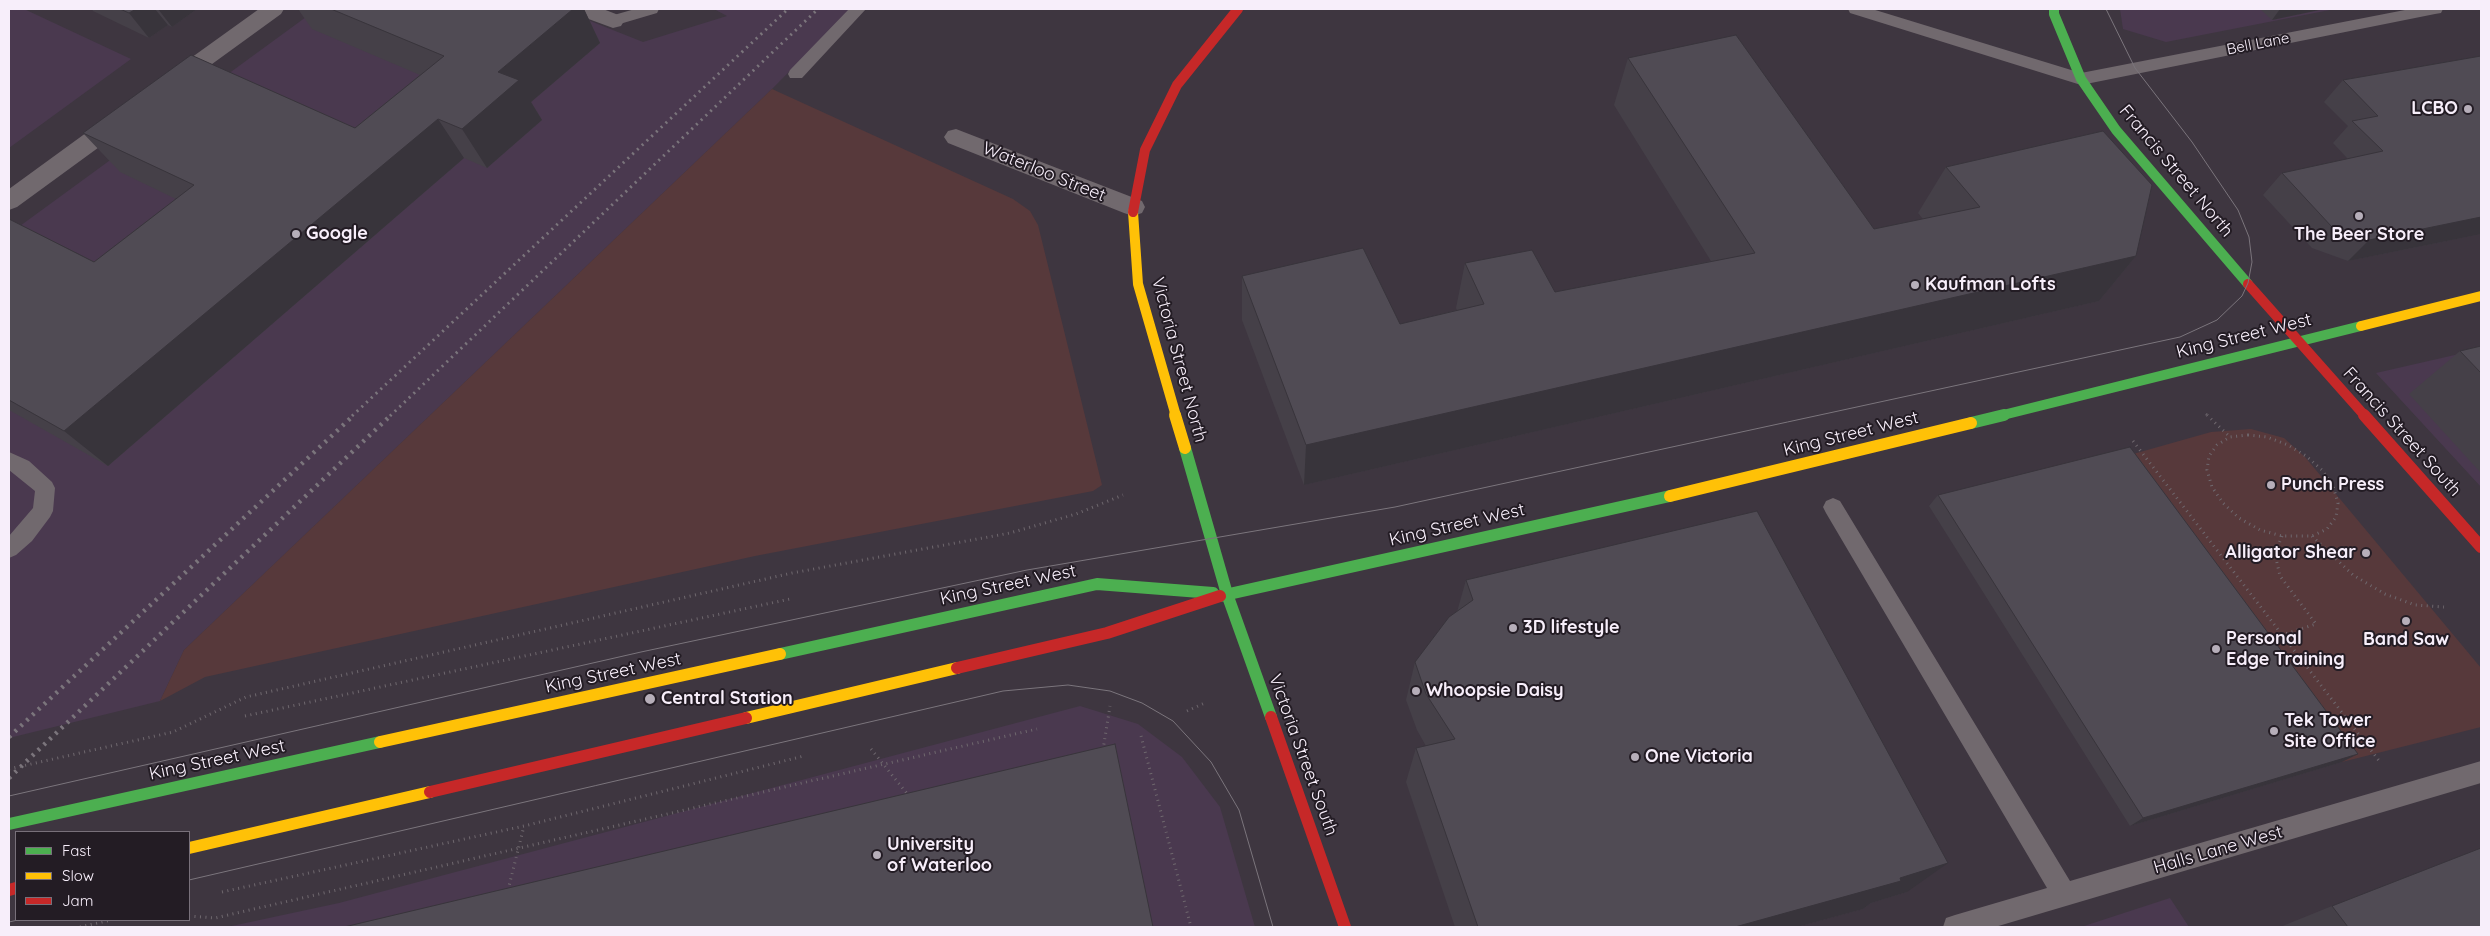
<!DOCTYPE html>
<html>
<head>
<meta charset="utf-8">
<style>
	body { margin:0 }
	#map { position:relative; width:2490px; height:936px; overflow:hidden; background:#3e3640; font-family:Quicksand,sans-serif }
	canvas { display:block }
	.frame { position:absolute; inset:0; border:10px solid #f7eefa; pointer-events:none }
	.legend { position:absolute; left:15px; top:831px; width:175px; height:90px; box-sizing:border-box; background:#231c24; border:1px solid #78707a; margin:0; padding:6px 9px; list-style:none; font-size:15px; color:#f7eefa }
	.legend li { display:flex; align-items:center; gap:10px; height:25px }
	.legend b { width:25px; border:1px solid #78707a }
</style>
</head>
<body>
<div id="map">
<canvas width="2490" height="936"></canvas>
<div class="frame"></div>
<ul class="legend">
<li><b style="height:6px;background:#4caf50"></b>Fast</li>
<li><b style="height:6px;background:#ffc107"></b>Slow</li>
<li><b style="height:6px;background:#c62828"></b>Jam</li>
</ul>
</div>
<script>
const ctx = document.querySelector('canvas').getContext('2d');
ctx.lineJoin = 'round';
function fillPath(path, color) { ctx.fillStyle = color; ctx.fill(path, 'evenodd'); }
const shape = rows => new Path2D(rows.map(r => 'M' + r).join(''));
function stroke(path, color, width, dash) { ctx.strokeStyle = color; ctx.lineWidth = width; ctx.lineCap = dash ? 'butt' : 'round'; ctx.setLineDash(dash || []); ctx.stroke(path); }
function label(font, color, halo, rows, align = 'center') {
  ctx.font = font + ' Quicksand,sans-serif'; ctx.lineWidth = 4; ctx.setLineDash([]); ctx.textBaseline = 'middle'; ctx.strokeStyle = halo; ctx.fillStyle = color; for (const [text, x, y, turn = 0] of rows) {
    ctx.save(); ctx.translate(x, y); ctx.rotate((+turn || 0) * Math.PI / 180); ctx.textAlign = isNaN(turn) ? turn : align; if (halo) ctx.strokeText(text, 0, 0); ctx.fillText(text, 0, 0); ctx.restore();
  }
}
const built = shape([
	[9,9,24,9,131,59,9,148],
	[317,9,560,9,643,42,727,16,714,9,851,9,772,89,184,650,160,701,9,738,9,234],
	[2120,9,2335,9,2166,42,2123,29],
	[2481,349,2481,487,2376,373],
	[1080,706,1138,724,1182,757,1220,807,1255,927,227,927,339,903],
	[2170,898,2189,927,2081,927]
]);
const green = shape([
	[772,89,1013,199,1030,211,1038,225,1102,485,1093,491,755,556,205,677,160,701,184,650],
	[2251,429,2284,438,2305,457,2481,668,2481,727,2342,762,2119,458,2211,432]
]);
const pathFar1 = shape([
	[2206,414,2208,416]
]);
const path = shape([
	[2207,415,2230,437],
	[2248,435,2267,437,2288,445,2306,456,2322,470,2333,486,2338,503,2336,517,2327,529,2312,536,2282,536,2260,530,2239,518,2223,503,2212,487,2207,470,2209,456,2217,445,2230,437,2248,435],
	[2133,441,2380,762],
	[2282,536,2275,554,2280,576,2316,624,2282,635],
	[2312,536,2353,575,2385,594,2415,605,2444,607],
	[1187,711,1207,702],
	[245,716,790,599],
	[1141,736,1191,927],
	[871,749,909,796],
	[1103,750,1110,706],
	[9,769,173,732,246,697,792,573,1010,533,1076,514,1123,495],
	[508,890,524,826],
	[222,892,524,826,804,756],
	[189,916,215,918,1037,729],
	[80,927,111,920]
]);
const lane = shape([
	[635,9,659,9,657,13,613,26,607,25,605,21,607,17,635,9],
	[849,9,866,9,802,78,790,78,788,74,790,70,849,9],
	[1848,9,1872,9,2081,73,2410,9,2443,9,2441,13,2435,14,2081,85,1850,13,1848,9],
	[9,452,29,461,52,482,55,488,53,511,50,517,32,541,16,555,9,558,9,536,33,508,35,491,9,470,9,452],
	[1833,498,1840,501,2070,881,2481,761,2481,783,1995,927,1943,927,1946,918,1955,915,2047,888,1826,513,1823,507,1826,501,1833,498]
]);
const street = shape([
	[259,9,284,9,281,14,179,88,171,91,163,88,160,83,163,78,259,9],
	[572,9,603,9,621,16,624,21,621,26,613,28,575,14,572,9],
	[120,112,128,114,131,120,128,126,17,207,9,210,9,189,112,114,120,112],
	[956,129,1142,201,1145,207,1142,213,1133,216,1124,213,948,143,944,137,948,131,956,129]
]);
const fastFar1 = shape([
	[2054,9,2054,14,2081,79,2116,130,2248,284],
	[1999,416,2361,326]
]);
const fast = shape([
	[1971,423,2004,415],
	[1185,448,1227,594,1271,717],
	[1220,596,1670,496],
	[780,654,1097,584,1213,593],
	[9,824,380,742]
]);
const slowFar1 = shape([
	[1133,212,1138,284,1176,416],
	[2361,326,2481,296]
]);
const slow = shape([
	[1175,415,1185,448],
	[1670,496,1971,423],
	[746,718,957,668],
	[380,742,780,654],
	[189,848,430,792]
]);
const jamFar1 = shape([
	[1133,212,1145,150,1177,85,1238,9],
	[2248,284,2365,416]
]);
const jam = shape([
	[2364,415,2481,547],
	[957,668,1107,633,1220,596],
	[1271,717,1345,927],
	[430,792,746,718],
	[9,890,16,888]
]);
const tram = shape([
	[9,796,641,652,1027,570,1395,507,2180,337,2217,320,2242,296,2248,283,2252,262,2249,237,2238,210,2192,142,2135,68,2106,9],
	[189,880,1003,691,1068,685,1110,691,1142,703,1173,721,1211,762,1239,810,1273,927],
	[9,922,18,920]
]);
const railFar1 = shape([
	[352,416,788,9],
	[390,416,818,9]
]);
const rail = shape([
	[9,737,354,415],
	[9,778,391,415]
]);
const wall = shape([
	[92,9,197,9,172,27,168,25,149,38,93,11],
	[298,9,584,9,600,43,531,102,542,120,487,168,464,158,108,466,9,410,9,219,94,262,176,199,120,172,83,133,355,128,420,75,312,29],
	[2260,9,2324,9,2272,20],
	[2481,56,2481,234,2348,261,2312,248,2263,195,2282,173,2348,159,2333,143,2348,126,2324,102,2343,80],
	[1628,58,1874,229,1923,219,1918,213,1946,167,2136,256,2099,301,1304,485,1242,320,1242,276,1400,324,1457,310,1456,308,1465,263,1555,292,1711,261,1614,105],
	[2481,346,2481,473,2409,394,2460,351],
	[1938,495,2342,762,2130,826,1929,506],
	[1466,580,1907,892,1871,903,1863,909,1797,927,1455,927,1406,782,1416,748,1426,746,1417,730,1406,700,1415,662,1457,612],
	[2332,906,2481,927,2280,927]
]);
const shadedWall = shape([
	[136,9,155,9,168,25,149,38,129,13],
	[158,9,197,9,172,27],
	[573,9,584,9,600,43,531,102,542,120,487,168,462,129,498,72],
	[2280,9,2324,9,2272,20],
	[438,119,464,158,108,466,64,431],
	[2481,217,2481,234,2348,261,2369,240],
	[2136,256,2099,301,1304,485,1306,445],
	[2358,754,2342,762,2130,826,2143,818],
	[1948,863,1907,892,1871,903,1863,909,1797,927,1735,927]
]);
const building = shape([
	[120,9,136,9,129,13,120,9],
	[331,9,573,9,498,72,519,80,462,129,438,119,64,431,9,400,9,219,94,262,194,185,83,133,191,55,355,128,444,56,331,9],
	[1736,35,1874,229,1980,207,1946,167,2103,131,2152,185,2136,256,1306,445,1242,276,1363,248,1400,324,1484,304,1465,263,1532,250,1555,292,1755,253,1628,58,1736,35],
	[2481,56,2481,217,2369,240,2332,227,2282,173,2383,151,2352,121,2378,116,2343,80,2481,56],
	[2481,346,2481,373,2460,351,2481,346],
	[2130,447,2358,754,2143,818,1938,495,2130,447],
	[1757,511,1948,863,1900,878,1901,881,1735,927,1478,927,1416,748,1455,739,1426,694,1415,662,1449,617,1473,600,1466,580,1757,511],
	[1115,744,1153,927,344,927,1115,744],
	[2481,848,2481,927,2348,927,2332,906,2481,848]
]);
const markers = [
	[2468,109,5,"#b6aeb9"],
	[2359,216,5,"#b6aeb9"],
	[296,234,5,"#b6aeb9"],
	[1915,285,5,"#b6aeb9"],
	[2271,485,5,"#b6aeb9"],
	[2366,553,5,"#b6aeb9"],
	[2406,621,5,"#b6aeb9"],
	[1513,628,5,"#b6aeb9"],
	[2216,649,5,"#b6aeb9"],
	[1416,691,5,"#b6aeb9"],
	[650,699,6,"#b6aeb9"],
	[2274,731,5,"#b6aeb9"],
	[1635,757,5,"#b6aeb9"],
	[877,855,5,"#b6aeb9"]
];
const farStreetnames = [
	["Bell Lane",2258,44,-11]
];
const poiNames = [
	["LCBO",2458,109,"right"],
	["Google",306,234],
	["The Beer Store",2359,235,"center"],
	["Kaufman Lofts",1925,285],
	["Punch Press",2281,485],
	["Alligator Shear",2356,553,"right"],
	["3D lifestyle",1523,628],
	["Personal",2226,639],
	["Edge Training",2226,660],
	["Band Saw",2406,640,"center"],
	["Whoopsie Daisy",1426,691],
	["Central Station",661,699],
	["Tek Tower",2284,721],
	["Site Office",2284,742],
	["One Victoria",1645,757],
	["University",887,845],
	["of Waterloo",887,866]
];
const streetNames = [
	["Francis Street North",2176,171,50],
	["Waterloo Street",1044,172,22],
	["King Street West",2244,336,-14],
	["Victoria Street North",1179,360,75],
	["Francis Street South",2402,432,48],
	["King Street West",1851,434,-14],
	["King Street West",1457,525,-13],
	["King Street West",1008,585,-12],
	["King Street West",613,673,-12],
	["Victoria Street South",1303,755,70],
	["King Street West",217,760,-12],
	["Halls Lane West",2218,850,-16]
];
fillPath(built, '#4a394f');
fillPath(green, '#57393b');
stroke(pathFar1, '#6f686e', 2.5, [1, 3]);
stroke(path, '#6f686e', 3, [1, 4.5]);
fillPath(lane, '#71696e');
fillPath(street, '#71696e');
stroke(fastFar1, '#4caf50', 10);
stroke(fast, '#4caf50', 12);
stroke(slowFar1, '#ffc107', 10);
stroke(slow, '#ffc107', 12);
stroke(jamFar1, '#c62828', 10);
stroke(jam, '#c62828', 12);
stroke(tram, '#7b757c', 1);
stroke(railFar1, '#7b757c', 3, [2, 4.5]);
stroke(rail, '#7b757c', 4.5, [2.5, 5.5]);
fillPath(wall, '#454048');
fillPath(shadedWall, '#38343b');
fillPath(building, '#504b54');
stroke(building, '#38343b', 1);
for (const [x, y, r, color] of markers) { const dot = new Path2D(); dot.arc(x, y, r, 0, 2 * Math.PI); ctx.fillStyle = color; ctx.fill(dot); stroke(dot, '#231c24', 2); }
label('15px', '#f7eefa', '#231c24', farStreetnames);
label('bold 18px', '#f7eefa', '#231c24', poiNames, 'left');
label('18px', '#f7eefa', '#231c24', streetNames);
</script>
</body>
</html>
